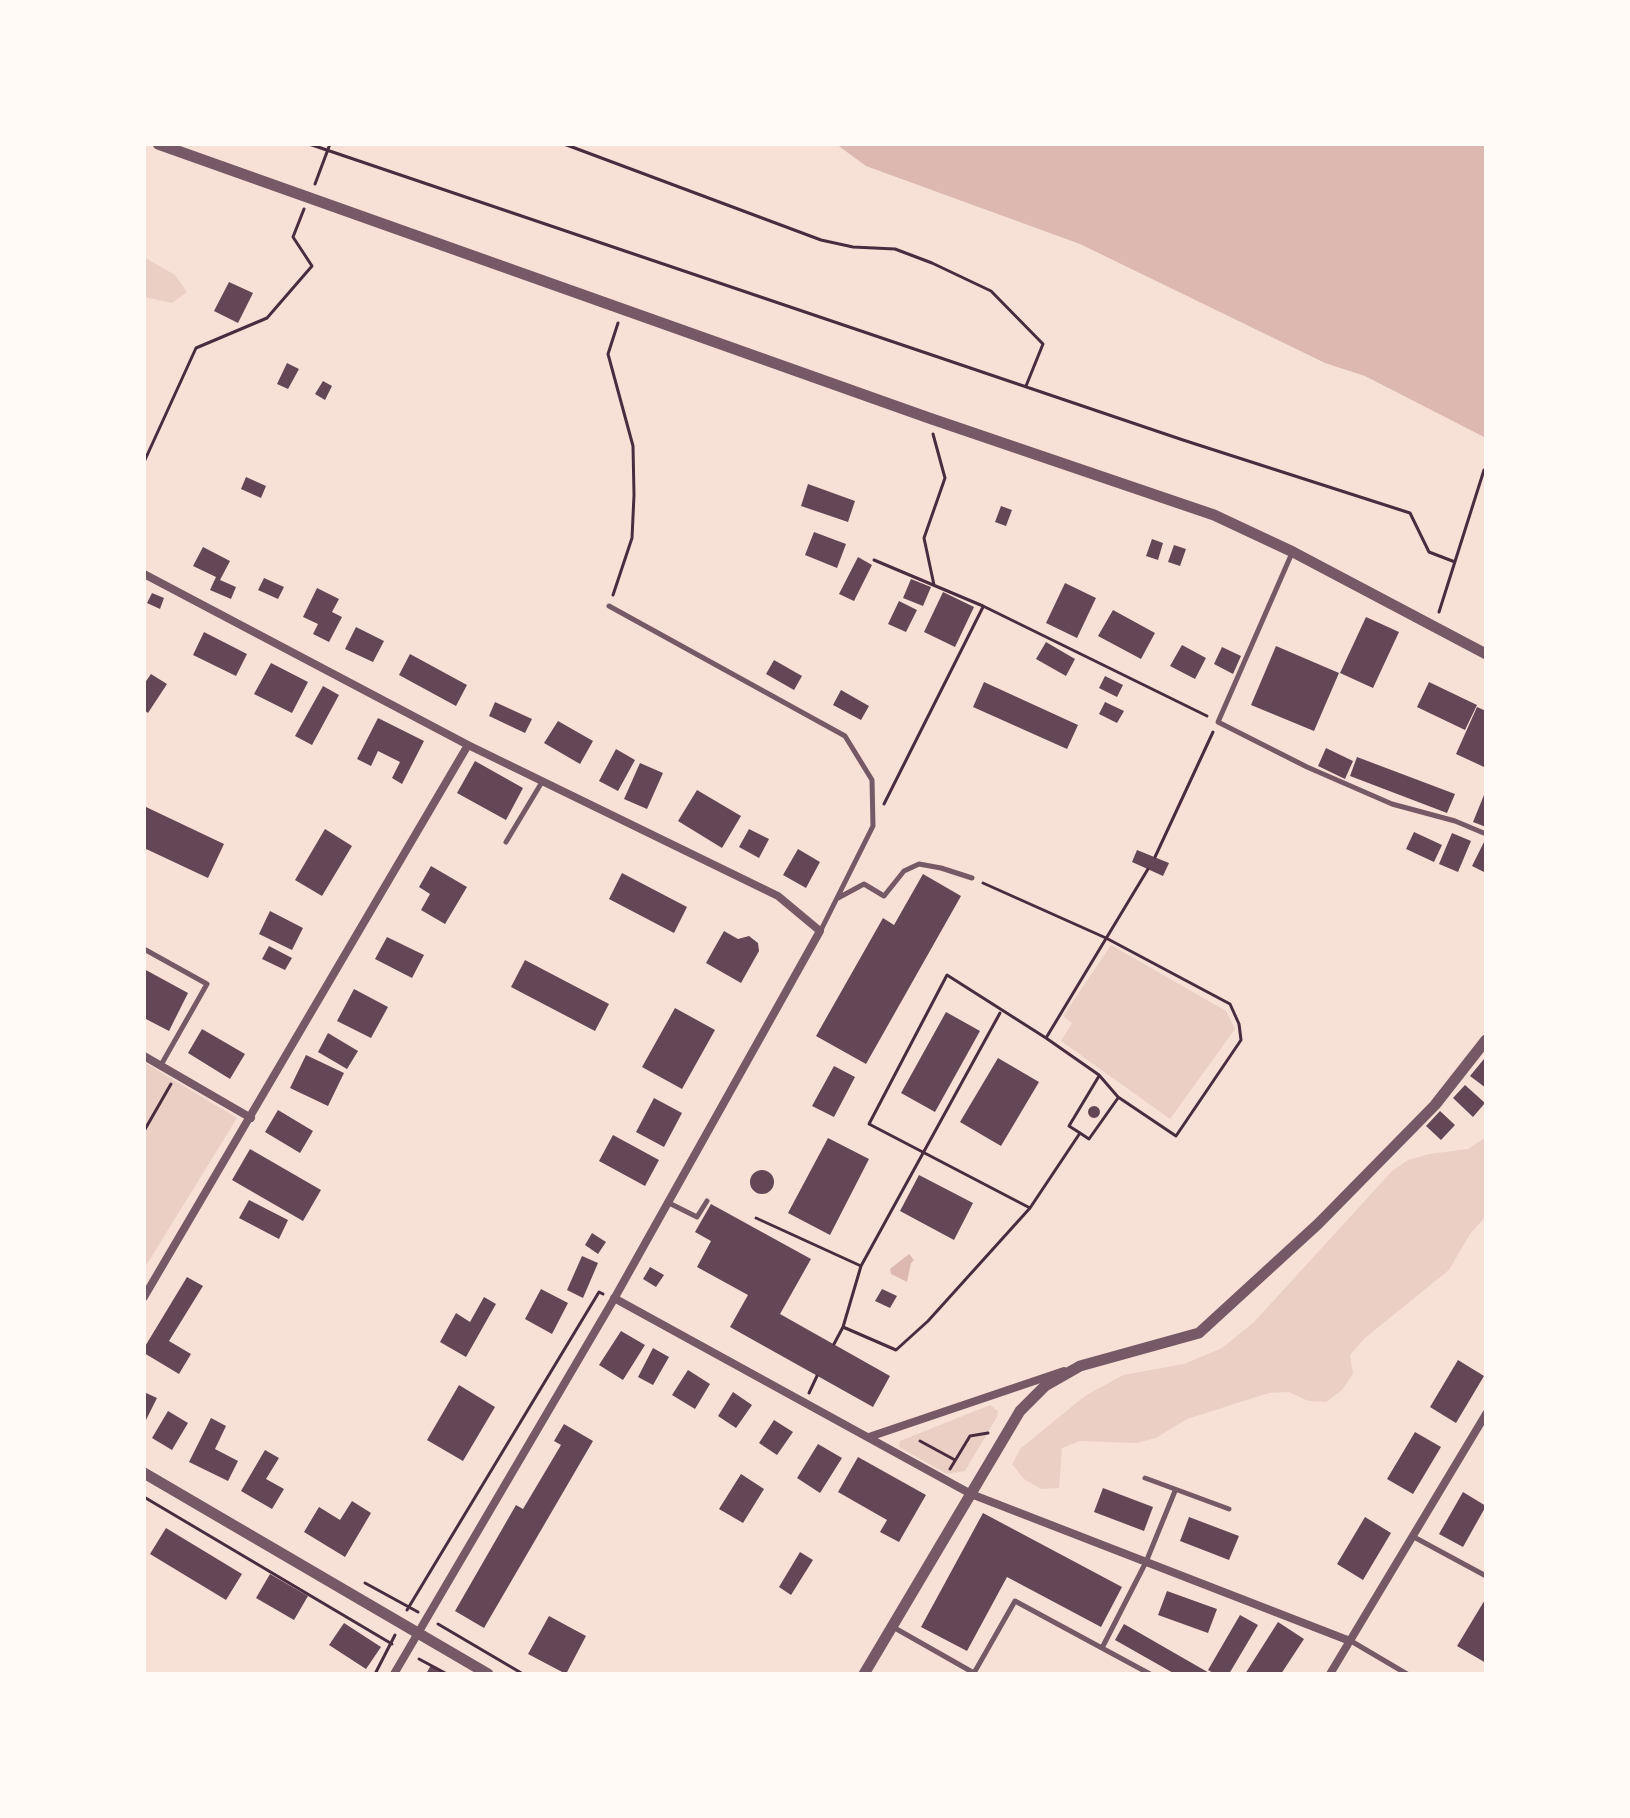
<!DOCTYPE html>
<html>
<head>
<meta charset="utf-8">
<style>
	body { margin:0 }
	#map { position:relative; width:1630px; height:1818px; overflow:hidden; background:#f7e1d7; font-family:Overpass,sans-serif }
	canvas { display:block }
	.frame { position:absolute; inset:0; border:146px solid #fffaf5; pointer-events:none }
</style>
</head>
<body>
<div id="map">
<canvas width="1630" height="1818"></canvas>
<div class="frame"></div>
</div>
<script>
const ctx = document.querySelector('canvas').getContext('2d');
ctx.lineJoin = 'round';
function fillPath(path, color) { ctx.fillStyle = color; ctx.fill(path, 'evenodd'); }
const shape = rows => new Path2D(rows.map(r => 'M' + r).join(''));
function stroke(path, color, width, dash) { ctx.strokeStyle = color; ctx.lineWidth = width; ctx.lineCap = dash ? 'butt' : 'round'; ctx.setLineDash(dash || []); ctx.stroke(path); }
const green = shape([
	[144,257,175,275,187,292,172,303,144,297],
	[1111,945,1226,1011,1235,1029,1170,1119,1061,1041,1072,1023,1063,1016],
	[144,1062,237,1118,144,1269],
	[1486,1137,1486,1216,1470,1234,1449,1270,1365,1338,1350,1355,1353,1374,1342,1390,1326,1402,1308,1401,1289,1392,1269,1393,1187,1419,1156,1438,1136,1443,1080,1441,1062,1448,1059,1488,1041,1489,1024,1479,1012,1464,1021,1448,1085,1396,1123,1375,1184,1364,1222,1348,1254,1322,1392,1171,1408,1160,1429,1154,1468,1149],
	[990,1405,998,1411,997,1417,965,1471,947,1474,899,1447,900,1441]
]);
const water = shape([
	[836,144,1486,144,1486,438,1365,376,1325,363,1080,244,866,166],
	[909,1254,914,1260,911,1263,907,1282,891,1274,890,1269]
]);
const building = shape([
	[229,282,253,293,238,323,214,311],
	[287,363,299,369,288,389,277,384],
	[323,381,332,386,325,400,315,394],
	[246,477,266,486,261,498,241,489],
	[808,484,855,501,848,522,801,506],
	[1001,506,1012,510,1006,526,995,522],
	[814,532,846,544,837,568,805,555],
	[1152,539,1163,543,1158,560,1146,556],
	[1174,545,1186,549,1180,566,1168,562],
	[203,547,230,561,220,580,236,587,231,599,210,590,216,577,193,566],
	[858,557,872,565,854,601,839,594],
	[264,578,284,587,278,599,258,590],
	[911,579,931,587,923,606,903,598],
	[1065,583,1096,598,1077,638,1046,623],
	[317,588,339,599,332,612,342,617,329,642,313,634,318,624,303,617],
	[943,592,974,607,955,647,924,632],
	[152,593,164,598,160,609,147,603],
	[899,601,917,610,906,632,888,624],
	[1113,610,1155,633,1141,659,1098,636],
	[1366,617,1399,632,1373,688,1340,673],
	[356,627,384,641,373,662,345,649],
	[204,632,247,654,236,676,193,655],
	[1046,642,1075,659,1066,676,1036,659],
	[1182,645,1206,658,1195,679,1170,666],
	[1276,646,1339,673,1314,731,1251,705],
	[1222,647,1241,656,1233,674,1214,664],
	[410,654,467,685,456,706,399,675],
	[774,660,802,676,794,690,766,674],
	[271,663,308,682,292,713,254,694],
	[151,674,167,684,148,713,144,710,144,684],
	[1105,676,1123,685,1117,697,1099,688],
	[984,682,1078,725,1067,749,973,707],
	[1429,682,1477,705,1465,730,1417,707],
	[323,686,339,695,312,745,295,736],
	[841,690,869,706,861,720,833,705],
	[495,702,532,719,525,733,489,716],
	[1105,702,1124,711,1117,723,1099,714],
	[1477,707,1486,711,1484,767,1456,754],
	[378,718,424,741,402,784,392,778,400,762,378,751,371,766,357,759],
	[558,721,593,741,580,764,544,743],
	[1326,748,1353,761,1345,779,1318,766],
	[616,749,635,760,618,791,599,781],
	[1357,757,1455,794,1447,813,1350,776],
	[475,761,523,788,506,820,457,793],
	[640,763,663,773,647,809,624,799],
	[697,790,741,816,722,848,678,821],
	[1486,790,1486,827,1473,822],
	[146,807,224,844,208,878,144,848],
	[325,829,352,846,322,896,295,880],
	[749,829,769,839,759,858,739,847],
	[1414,832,1442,845,1434,862,1406,849],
	[1452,833,1471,841,1458,872,1439,864],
	[1486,838,1486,873,1472,866],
	[798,849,820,862,806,888,783,875],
	[1137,850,1169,863,1163,876,1132,862],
	[431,866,467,887,445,924,421,910,430,894,419,887],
	[622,873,687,907,674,933,609,899],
	[923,874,961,896,866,1064,816,1036,883,918,894,925],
	[270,911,303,928,292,950,259,934],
	[724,931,738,939,749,936,758,943,759,951,741,983,706,963],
	[387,937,424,955,412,978,375,959],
	[269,946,292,958,285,970,262,959],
	[525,960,609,1004,595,1031,511,987],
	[144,969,188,993,169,1031,144,1018],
	[354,989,388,1007,371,1038,337,1021],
	[675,1008,715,1030,682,1089,642,1067],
	[946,1012,980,1031,935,1112,901,1093],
	[202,1029,245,1054,230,1079,188,1053],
	[328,1033,358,1051,347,1069,318,1052],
	[306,1055,344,1073,328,1106,290,1088],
	[998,1058,1039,1082,1001,1146,960,1122],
	[1484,1059,1486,1060,1486,1088,1470,1076],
	[834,1066,855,1077,834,1117,812,1106],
	[1465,1085,1485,1103,1473,1117,1453,1098],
	[654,1098,682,1113,664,1147,636,1132],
	'1088 1112a6 6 0 1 1 12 0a6 6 0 1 1-12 0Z',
	[278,1110,313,1131,300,1153,265,1132],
	[1440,1111,1455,1125,1441,1140,1426,1126],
	[613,1135,659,1160,645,1186,599,1161],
	[828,1138,869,1159,830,1235,788,1213],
	[250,1149,321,1190,303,1221,232,1180],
	'750 1182a12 12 0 1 1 24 0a12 12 0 1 1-24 0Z',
	[919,1175,973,1203,954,1240,900,1211],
	[249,1200,288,1220,279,1239,239,1218],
	[711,1204,811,1259,780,1314,890,1376,873,1407,730,1327,748,1295,697,1267,711,1241,695,1232],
	[592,1233,606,1242,598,1254,585,1245],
	[582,1256,598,1263,583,1298,567,1290],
	[650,1267,664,1275,656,1287,643,1279],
	[187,1277,203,1286,169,1341,191,1354,179,1374,144,1353,144,1348],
	[541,1289,568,1303,552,1334,525,1319],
	[882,1289,897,1296,890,1308,875,1301],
	[484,1297,496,1304,466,1357,440,1342,456,1313,470,1322],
	[621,1331,645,1345,623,1380,599,1365],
	[653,1348,669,1357,653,1385,638,1377],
	[1458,1360,1484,1376,1456,1423,1430,1407],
	[688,1370,710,1384,695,1409,672,1395],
	[459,1385,495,1407,463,1461,427,1440],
	[144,1392,157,1398,144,1424],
	[733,1392,752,1405,736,1428,718,1416],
	[168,1411,188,1423,172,1450,152,1438],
	[211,1418,226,1426,215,1449,238,1461,228,1481,189,1462],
	[774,1420,793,1432,777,1455,759,1443],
	[564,1424,593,1441,484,1628,455,1611,516,1505,523,1509,561,1445,554,1441],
	[1415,1432,1441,1447,1413,1494,1387,1479],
	[818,1444,842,1458,820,1493,797,1478],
	[265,1450,279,1458,266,1479,284,1489,272,1509,241,1491],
	[858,1457,926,1495,899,1542,880,1532,887,1520,838,1492],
	[741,1474,764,1489,743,1523,719,1509],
	[1103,1488,1153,1507,1144,1531,1094,1512],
	[1463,1492,1486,1506,1463,1547,1439,1534],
	[352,1501,371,1513,345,1557,304,1532,319,1507,340,1520],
	[983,1513,1122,1587,1101,1627,1007,1577,967,1651,921,1627],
	[1189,1517,1239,1536,1229,1560,1180,1541],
	[1365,1517,1391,1533,1363,1580,1337,1564],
	[166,1528,242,1574,226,1600,150,1554],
	[800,1552,813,1560,791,1595,779,1587],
	[270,1574,308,1596,294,1620,256,1598],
	[1167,1591,1217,1609,1208,1633,1158,1615],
	[1486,1598,1486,1663,1457,1646],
	[1240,1615,1258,1625,1229,1674,1215,1674,1208,1670],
	[549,1616,586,1636,566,1674,528,1654],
	[1278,1622,1304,1639,1281,1674,1245,1674],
	[344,1623,381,1647,366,1669,329,1645],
	[1124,1624,1211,1674,1175,1674,1115,1640],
	[431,1665,445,1674,426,1674]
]);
const path = shape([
	[309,144,1183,440,1410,513,1429,552,1455,562],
	[564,144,821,240,853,247,895,249,932,263,991,291,1043,344,1026,386],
	[315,184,330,144],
	[933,434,945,478,924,538,934,585],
	[144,462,196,348,267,318,312,266,293,237,304,209],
	[874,560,983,606,1207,716],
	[613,595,632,538,634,495,633,446,608,354,618,323],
	[1439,612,1484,470],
	[884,804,983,607],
	[1155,857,1213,732],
	[983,883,1106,938,1230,1004,1239,1024,1241,1040,1176,1136,1118,1097,1099,1075,1046,1038,947,975,869,1124,1030,1208],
	[1046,1038,1148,869],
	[144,1131,171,1084],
	[1080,1133,1069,1126,1099,1076],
	[756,1218,861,1266],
	[843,1327,896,1350,928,1321,1030,1208,1080,1133,1089,1139,1118,1098],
	[834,1344,843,1327,861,1266,1000,1013],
	[809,1393,817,1376],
	[920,1441,955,1460],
	[950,1469,970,1436,988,1433],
	[144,1497,392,1644],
	[365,1583,418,1612],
	[407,1610,599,1292,603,1294],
	[438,1624,523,1674],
	[419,1659,447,1674],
	[375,1674,395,1635]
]);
const service = shape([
	[1292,553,1218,722,1307,767,1392,804,1455,821,1486,834],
	[609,606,845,736,872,780,873,826,821,930],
	[506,842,542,782],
	[838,898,864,884,884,896,904,871,919,864,941,868,972,878],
	[144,949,207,984,161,1065],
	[667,1202,697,1217,707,1201],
	[1145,1478,1229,1509],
	[1412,1536,1486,1576],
	[893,1627,974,1673,1015,1601,1150,1674],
	[1351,1641,1407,1674],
	[1102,1648,1146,1562,1175,1491]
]);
const minor = shape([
	[144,574,468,745,778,896,820,931,614,1299,394,1674],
	[144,1056,251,1118],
	[144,1297,468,745],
	[614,1298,971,1494,1350,1641],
	[869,1437,1064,1371],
	[1330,1674,1486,1414]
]);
const tertiary = shape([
	[158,144,929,418,1214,515,1293,552,1486,654],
	[144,1473,488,1674],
	[864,1674,1020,1411,1045,1386,1080,1366,1199,1333,1318,1224,1435,1105,1486,1040]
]);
fillPath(green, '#ebcfc5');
fillPath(water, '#dcb8b0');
fillPath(building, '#644757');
stroke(path, '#4a2c40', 3);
stroke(service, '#755966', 5);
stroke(minor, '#755966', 8);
stroke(tertiary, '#755966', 11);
</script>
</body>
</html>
